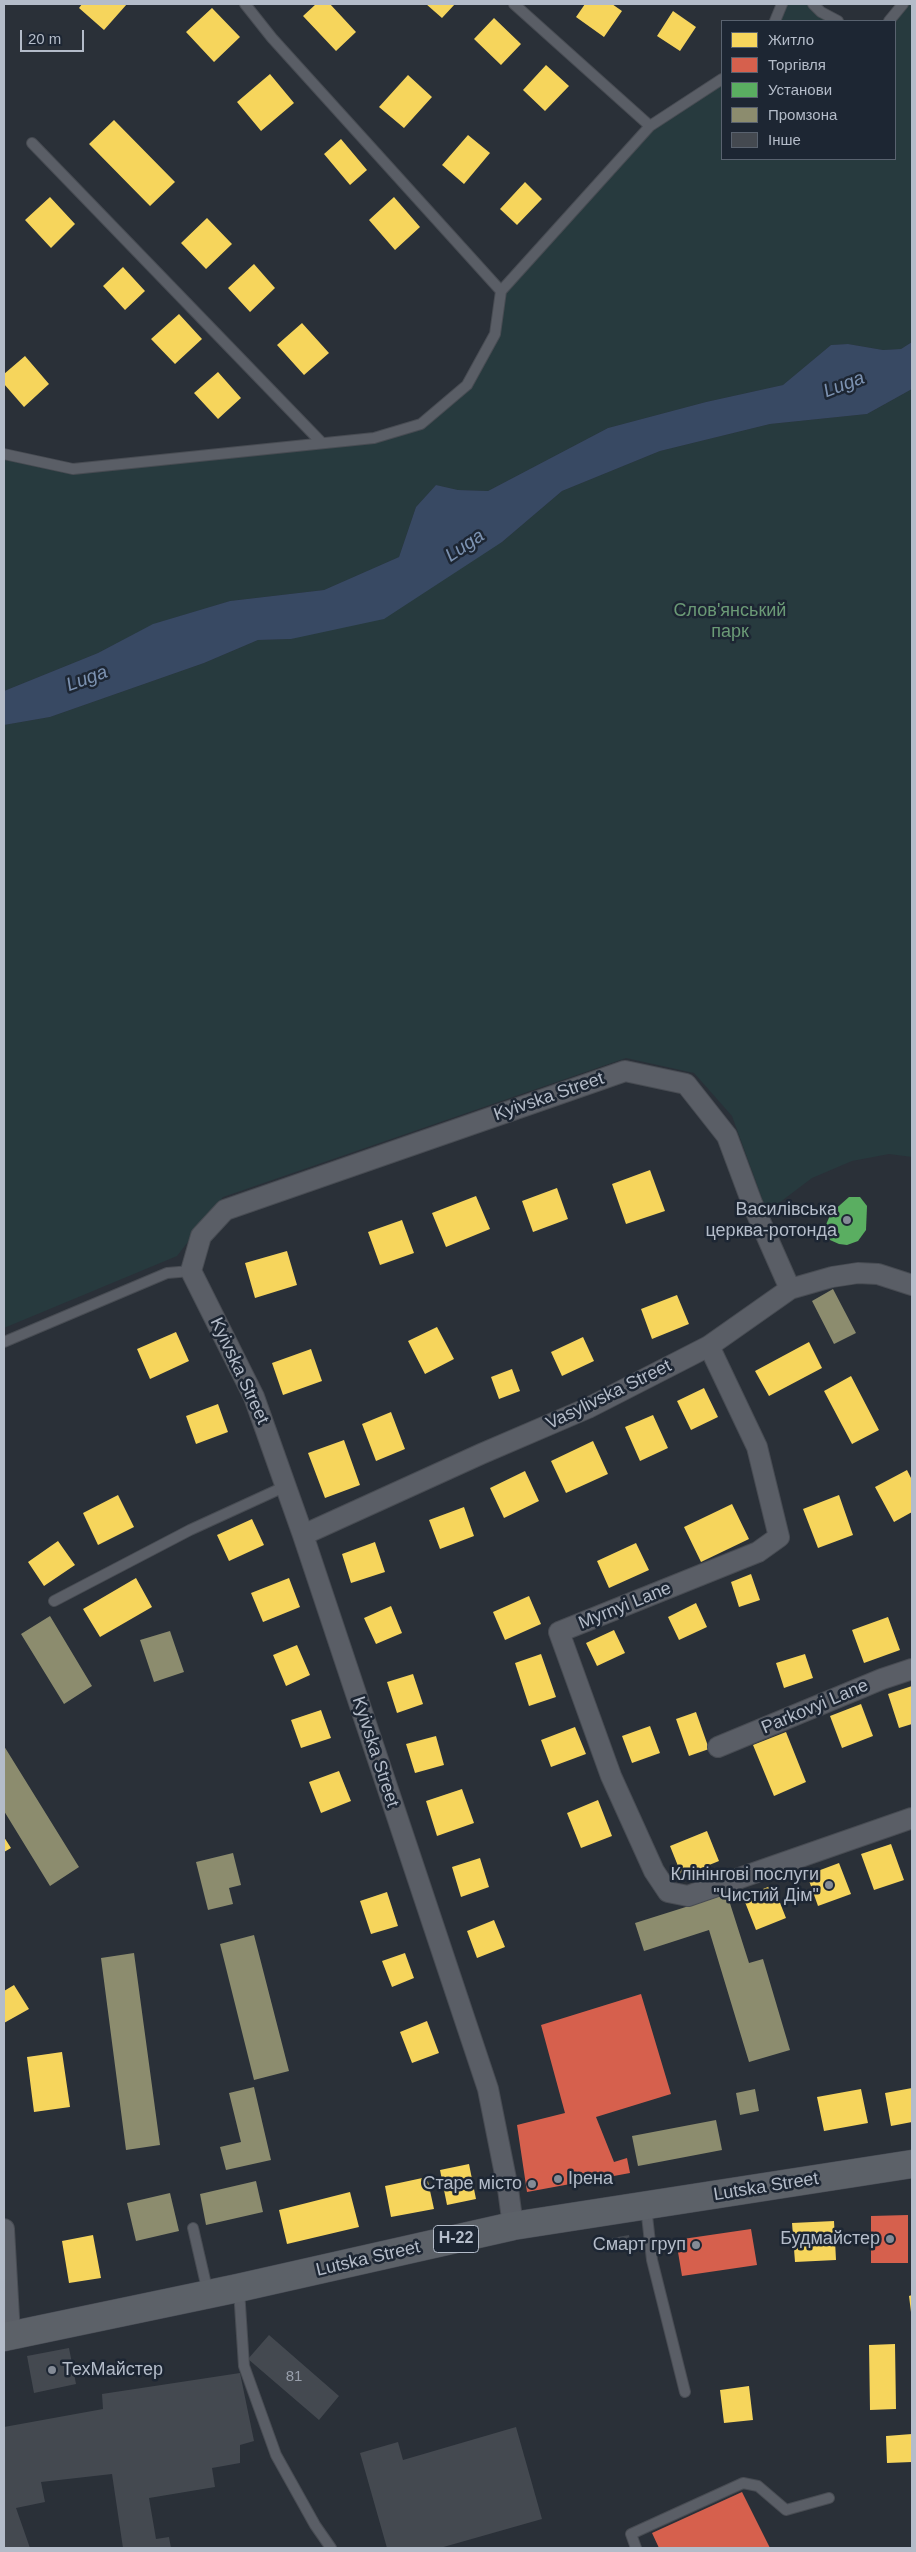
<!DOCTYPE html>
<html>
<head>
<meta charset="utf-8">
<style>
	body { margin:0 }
	#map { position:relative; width:916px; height:2552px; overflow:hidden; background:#2a3038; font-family:Helvetica,sans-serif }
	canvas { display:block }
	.frame { position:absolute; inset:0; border:5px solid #b4bcc9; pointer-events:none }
	.legend { position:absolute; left:721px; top:20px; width:175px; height:140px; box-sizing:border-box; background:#1d2633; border:1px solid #59626f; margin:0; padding:6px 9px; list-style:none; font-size:15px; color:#b4bcc9 }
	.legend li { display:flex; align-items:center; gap:10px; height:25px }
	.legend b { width:25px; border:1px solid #59626f }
	.scale { position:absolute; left:20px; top:30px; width:64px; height:22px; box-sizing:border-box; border:2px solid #b4bcc9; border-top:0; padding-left:6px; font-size:15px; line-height:18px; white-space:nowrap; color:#b4bcc9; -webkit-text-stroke:4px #1d2633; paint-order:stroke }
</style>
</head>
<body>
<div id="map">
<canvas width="916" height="2552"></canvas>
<div class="frame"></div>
<ul class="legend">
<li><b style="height:14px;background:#f6d55c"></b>Житло</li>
<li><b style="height:14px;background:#d6604d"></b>Торгівля</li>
<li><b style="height:14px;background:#5aae61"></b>Установи</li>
<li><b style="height:14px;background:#8c8c6e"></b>Промзона</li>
<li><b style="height:14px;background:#444950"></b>Інше</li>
</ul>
<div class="scale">20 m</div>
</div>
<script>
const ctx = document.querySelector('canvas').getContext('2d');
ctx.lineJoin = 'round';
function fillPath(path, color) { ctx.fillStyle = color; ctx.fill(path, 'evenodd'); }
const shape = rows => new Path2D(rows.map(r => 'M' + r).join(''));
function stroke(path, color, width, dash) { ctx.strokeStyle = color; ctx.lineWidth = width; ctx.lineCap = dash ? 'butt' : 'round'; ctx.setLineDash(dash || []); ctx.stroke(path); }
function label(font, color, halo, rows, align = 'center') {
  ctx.font = font + ' Helvetica,sans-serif'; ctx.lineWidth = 5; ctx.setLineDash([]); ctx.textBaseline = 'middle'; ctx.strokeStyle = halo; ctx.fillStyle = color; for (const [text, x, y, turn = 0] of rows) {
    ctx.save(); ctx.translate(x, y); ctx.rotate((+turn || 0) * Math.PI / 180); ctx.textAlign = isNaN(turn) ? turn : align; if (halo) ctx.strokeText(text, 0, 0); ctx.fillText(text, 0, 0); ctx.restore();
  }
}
const green = shape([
	[782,4,813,4,838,21,775,21],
	[903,4,912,4,912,342,901,349,883,350,848,344,831,345,783,385,706,402,608,428,488,491,458,490,436,485,416,507,399,557,324,590,230,601,154,624,98,653,4,691,4,454,73,469,374,438,421,424,467,385,495,334,501,291,650,126,722,79,722,159,895,159,895,21],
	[912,389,912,1157,889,1154,852,1161,812,1178,767,1212,732,1116,694,1073,626,1058,223,1197,177,1256,4,1328,4,725,50,717,204,663,258,640,291,639,502,542,562,491,660,451,770,424,867,414]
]);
const water = shape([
	[912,342,912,389,867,414,770,424,660,451,562,491,502,542,384,619,291,639,258,640,204,663,50,717,4,725,4,691,98,653,153,624,230,601,324,590,399,557,416,507,436,485,458,490,488,491,608,428,706,402,783,385,831,345,848,344,883,350,901,349]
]);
const homes = shape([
	[82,4,127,4,104,30,79,8],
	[316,4,330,4,356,32,336,51,303,16],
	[426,4,455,4,442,18],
	[585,4,612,4,622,11,604,37,576,17],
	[212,8,240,37,214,62,186,32],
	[673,11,696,27,680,51,657,36],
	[494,18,521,44,501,65,474,39],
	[546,65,569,86,545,111,523,90],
	[270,74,294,103,261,131,237,102],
	[408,75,432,97,404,128,379,107],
	[114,120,175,182,150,206,89,144],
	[468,135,490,153,464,184,442,165],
	[341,139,367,170,350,185,324,154],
	[525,182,542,199,517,225,500,209],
	[50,197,75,224,51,248,25,220],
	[394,197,420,227,395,250,369,220],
	[207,218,232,244,206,269,181,243],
	[254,264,275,288,250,312,228,288],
	[123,267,145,291,125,310,103,286],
	[179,314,202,339,175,364,151,339],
	[302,323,329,353,304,375,277,345],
	[25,356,49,384,24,407,4,384,4,374],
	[218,372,241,398,218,419,194,393],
	[650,1170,665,1211,626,1224,612,1184],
	[557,1188,568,1219,533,1232,522,1201],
	[476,1196,490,1229,446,1247,432,1213],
	[402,1220,414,1253,380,1265,368,1232],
	[287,1251,297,1285,255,1298,245,1263],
	[677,1295,689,1324,652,1339,641,1309],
	[437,1327,454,1359,425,1374,408,1341],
	[176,1332,189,1361,150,1379,137,1349],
	[583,1337,594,1361,562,1376,551,1352],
	[809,1342,822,1368,769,1396,755,1371],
	[311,1349,322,1381,283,1395,272,1363],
	[512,1369,520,1391,499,1399,491,1377],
	[851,1376,879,1430,852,1444,824,1391],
	[704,1388,718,1417,691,1430,677,1401],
	[218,1404,228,1432,196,1444,186,1416],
	[391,1412,405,1449,376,1461,362,1424],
	[653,1415,668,1448,640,1461,625,1427],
	[344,1440,360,1485,325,1498,308,1453],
	[593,1441,608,1474,566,1493,551,1461],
	[907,1470,912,1480,912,1512,894,1522,875,1487],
	[525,1471,539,1501,504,1518,490,1488],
	[118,1495,134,1527,98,1545,83,1513],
	[839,1495,853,1535,818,1548,803,1509],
	[732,1504,749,1539,701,1562,684,1527],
	[464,1507,474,1536,440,1549,429,1520],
	[252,1519,264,1545,229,1561,217,1535],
	[58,1541,75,1565,44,1586,28,1562],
	[375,1542,385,1572,351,1583,342,1554],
	[636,1543,649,1570,609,1588,597,1561],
	[751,1574,760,1600,739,1607,731,1582],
	[136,1578,152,1607,100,1637,83,1609],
	[289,1578,300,1607,263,1622,251,1593],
	[529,1596,541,1624,505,1640,493,1612],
	[696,1603,707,1627,679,1640,668,1617],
	[391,1606,402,1633,376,1644,364,1618],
	[888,1617,900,1650,864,1663,852,1630],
	[614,1630,625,1653,597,1666,586,1643],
	[297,1645,310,1675,286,1686,273,1655],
	[541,1654,556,1697,529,1706,515,1663],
	[805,1654,813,1678,784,1688,776,1663],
	[413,1674,423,1704,397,1713,387,1682],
	[912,1686,912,1724,899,1728,888,1694],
	[861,1704,873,1736,842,1748,830,1716],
	[321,1710,331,1738,301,1748,291,1720],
	[696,1712,709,1749,689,1756,676,1719],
	[650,1726,660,1753,632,1763,622,1736],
	[575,1727,586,1754,551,1767,541,1740],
	[786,1732,806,1782,774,1796,753,1745],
	[436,1736,444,1765,415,1773,406,1744],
	[339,1771,351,1801,321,1813,309,1782],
	[462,1789,474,1823,437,1836,426,1801],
	[598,1800,612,1836,581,1848,567,1813],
	[707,1831,719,1861,682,1876,670,1846],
	[4,1837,11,1848,4,1852],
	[891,1844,904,1880,874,1890,861,1854],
	[480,1858,489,1887,461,1897,452,1867],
	[839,1863,851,1894,818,1906,807,1875],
	[773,1885,786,1918,756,1930,743,1897],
	[387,1892,398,1926,371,1934,360,1901],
	[494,1920,505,1947,477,1958,467,1931],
	[405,1953,414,1978,392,1987,382,1961],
	[14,1985,29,2009,4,2023,4,1991],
	[427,2021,439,2053,412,2063,400,2032],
	[62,2052,70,2107,34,2112,27,2057],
	[912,2088,912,2122,891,2126,885,2093],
	[861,2089,868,2123,824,2131,817,2097],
	[469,2164,476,2199,447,2205,440,2170],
	[427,2177,434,2209,391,2217,385,2186],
	[350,2192,359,2227,287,2244,279,2210],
	[834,2221,836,2260,795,2262,792,2223],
	[93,2235,101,2278,69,2283,62,2241],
	[912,2295,912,2312,911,2312,909,2296],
	[895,2344,896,2409,870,2410,869,2345],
	[749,2386,753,2420,724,2423,720,2390],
	[912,2434,912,2462,887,2463,886,2436]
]);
const shops = shape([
	[641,1994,671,2094,596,2117,614,2162,627,2158,630,2173,527,2192,517,2125,565,2113,541,2025],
	[908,2215,908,2263,871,2263,871,2216],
	[751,2229,757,2265,682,2276,676,2240],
	[742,2492,770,2548,659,2548,652,2533]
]);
const public = shape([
	[849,1197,860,1197,867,1206,866,1230,858,1241,847,1245,839,1244,830,1240,825,1227,831,1213]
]);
const industry = shape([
	[833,1289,856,1333,834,1344,812,1301],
	[50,1616,92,1686,64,1704,21,1634],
	[170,1631,184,1672,154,1682,140,1640],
	[4,1746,79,1867,50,1886,4,1811],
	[233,1853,241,1885,229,1888,233,1904,208,1910,196,1862],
	[727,1894,749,1963,763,1959,790,2050,749,2062,709,1930,644,1951,635,1923],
	[254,1935,289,2071,254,2080,220,1944],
	[134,1953,160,2145,126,2150,101,1958],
	[254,2087,271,2160,226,2170,220,2147,241,2142,229,2093],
	[755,2089,759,2111,740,2115,736,2093],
	[716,2120,722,2150,638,2166,632,2136],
	[256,2181,263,2212,206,2225,200,2194],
	[170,2193,179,2231,136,2241,127,2203]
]);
const building = shape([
	[629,2235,631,2246,614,2249,612,2238],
	[269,2335,339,2396,319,2420,248,2359],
	[69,2348,76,2384,34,2393,27,2356],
	[240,2373,254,2441,240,2445,240,2463,212,2468,215,2487,149,2498,156,2539,169,2537,171,2548,123,2548,112,2474,41,2482,45,2502,16,2508,30,2548,4,2548,4,2427,103,2409,102,2394],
	[516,2427,542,2519,440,2548,387,2548,360,2453,398,2442,403,2460]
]);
const lane = shape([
	[245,4,272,38,501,291],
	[514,4,650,126],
	[813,4,821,12,838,21],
	[775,21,782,4],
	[889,21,903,4],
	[32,143,321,442],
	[4,454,73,469,374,438,421,424,467,385,495,334,501,291,650,126,722,79],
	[4,1342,167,1273,191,1271],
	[54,1601,190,1530,286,1486],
	[646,2207,652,2260,685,2392],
	[193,2228,208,2293],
	[239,2290,244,2366,276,2455,315,2525,331,2548],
	[636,2548,631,2534,743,2483,758,2486,786,2510,829,2498]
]);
const street = shape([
	[709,1346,757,1447,779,1537,758,1552,559,1632,611,1776,654,1871,668,1892,688,1896,912,1818],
	[303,1535,481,1454,588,1408,709,1346,790,1289,832,1277,858,1273,878,1274,912,1285],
	[718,1747,882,1679,912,1669],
	[513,2226,508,2189,488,2089,303,1535,254,1397,191,1271,201,1236,225,1210,625,1071,686,1084,727,1136,752,1203,790,1289],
	[4,2229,10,2335]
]);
const primary = shape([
	[4,2337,238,2288,513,2226,912,2164]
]);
const markers = [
	[847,1220,5,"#848b96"],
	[829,1885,5,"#848b96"],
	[558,2179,5,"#848b96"],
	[532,2184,5,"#848b96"],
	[890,2239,5,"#848b96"],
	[696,2245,5,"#848b96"],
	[52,2370,5,"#848b96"]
];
const numberNames = [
	["81",294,2377]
];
const shields = [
	[456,2239,45]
];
const shieldNames = [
	["Н-22",456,2239]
];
const parkNames = [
	["Слов'янський",730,611],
	["парк",730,632]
];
const streetNames = [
	["Kyivska Street",549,1097,-19],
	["Kyivska Street",239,1371,65],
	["Vasylivska Street",609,1395,-26],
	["Myrnyi Lane",625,1606,-22],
	["Parkovyi Lane",815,1707,-23],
	["Kyivska Street",375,1752,72],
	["Lutska Street",766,2187,-9],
	["Lutska Street",368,2259,-13]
];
const poiNames = [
	["Василівська",837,1210],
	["церква-ротонда",837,1231],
	["Клінінгові послуги",819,1875],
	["\"Чистий Дім\"",819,1896],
	["Ірена",568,2179,"left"],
	["Старе місто",522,2184],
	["Будмайстер",880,2239],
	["Смарт груп",686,2245],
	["ТехМайстер",62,2370,"left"]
];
const waterNames = [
	["Luga",844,385,-21],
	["Luga",465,546,-34],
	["Luga",87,679,-20]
];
fillPath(green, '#273a3e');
fillPath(water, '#384963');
fillPath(homes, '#f6d55c');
fillPath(shops, '#d6604d');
fillPath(public, '#5aae61');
fillPath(industry, '#8c8c6e');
fillPath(building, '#444950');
stroke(lane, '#484c53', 12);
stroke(street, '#484c53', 22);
stroke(primary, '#484c55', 29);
stroke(lane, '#5a5e66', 10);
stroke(street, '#5a5e66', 20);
stroke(primary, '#5c6168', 28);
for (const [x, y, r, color] of markers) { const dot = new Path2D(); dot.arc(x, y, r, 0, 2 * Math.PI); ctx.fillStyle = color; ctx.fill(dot); stroke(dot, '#1d2633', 2); }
label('15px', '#989fab', null, numberNames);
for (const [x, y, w] of shields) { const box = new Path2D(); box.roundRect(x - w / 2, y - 13.5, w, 27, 4); ctx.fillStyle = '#1d2633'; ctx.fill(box); stroke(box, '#b4bcc9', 1); }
label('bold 16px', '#b4bcc9', null, shieldNames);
label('18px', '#6b9a76', '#1d2633', parkNames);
label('18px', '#b4bcc9', '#1d2633', streetNames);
label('18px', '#b4bcc9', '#1d2633', poiNames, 'right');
label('italic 19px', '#7c92b1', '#1d2633', waterNames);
</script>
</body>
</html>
